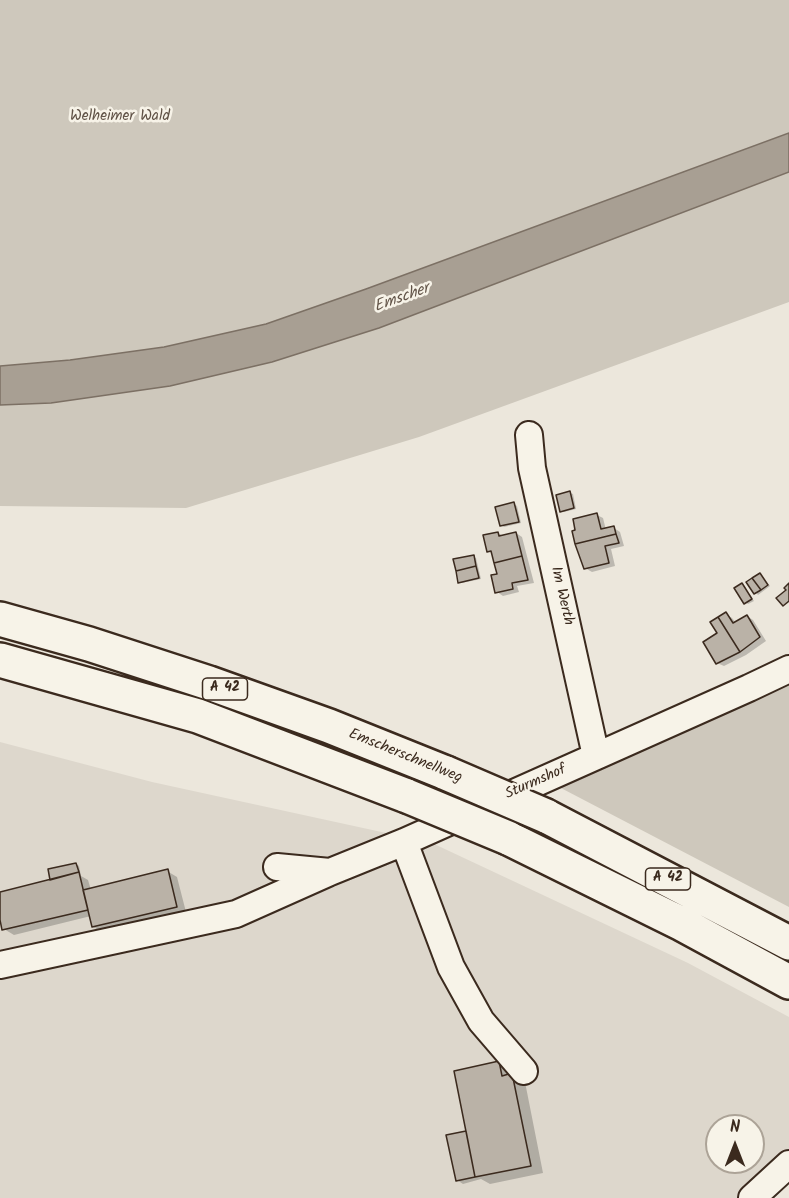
<!DOCTYPE html>
<html>
<head>
<meta charset="utf-8">
<style>
	body { margin:0 }
	#map { position:relative; width:789px; height:1198px; overflow:hidden; background:#ece7dc; font-family:Kalam,sans-serif }
	canvas { display:block }
	.north { position:absolute; left:705px; top:1114px; width:60px; height:60px; box-sizing:border-box; background:#f7f3e8; border:2px solid #aca397; border-radius:50%; rotate:0deg; font-size:16px; font-weight:700; line-height:24px; text-align:center; color:#3b2a1e }
	.north::after { content:''; display:block; margin:auto; width:21px; height:27px; background:#3b2a1e; clip-path:polygon(50% 0,100% 100%,50% 72%,0 100%) }
</style>
</head>
<body>
<div id="map">
<canvas width="789" height="1198"></canvas>
<div class="north">N</div>
</div>
<script>
const ctx = document.querySelector('canvas').getContext('2d');
ctx.lineJoin = 'round';
function fillPath(path, color) { ctx.fillStyle = color; ctx.fill(path, 'evenodd'); }
const shape = rows => new Path2D(rows.map(r => 'M' + r).join(''));
function stroke(path, color, width, dash) { ctx.strokeStyle = color; ctx.lineWidth = width; ctx.lineCap = dash ? 'butt' : 'round'; ctx.setLineDash(dash || []); ctx.stroke(path); }
function label(font, color, halo, rows, align = 'center') {
  ctx.font = font + ' Kalam,sans-serif'; ctx.lineWidth = 5; ctx.setLineDash([]); ctx.textBaseline = 'middle'; ctx.strokeStyle = halo; ctx.fillStyle = color; for (const [text, x, y, turn = 0] of rows) {
    ctx.save(); ctx.translate(x, y); ctx.rotate((+turn || 0) * Math.PI / 180); ctx.textAlign = isNaN(turn) ? turn : align; if (halo) ctx.strokeText(text, 0, 0); ctx.fillText(text, 0, 0); ctx.restore();
  }
}
const built = shape([
	[0,742,152,782,432,843,688,963,789,1017,789,1153,742,1198,0,1198],
	[717,1126,753,1126,753,1162,717,1162]
]);
const green = shape([
	[0,0,789,0,789,133,366,289,266,324,164,347,70,360,0,366],
	[789,172,789,302,419,437,186,508,0,506,0,405,51,403,170,386,272,362,379,328],
	[789,679,789,907,559,787]
]);
const water = shape([
	[789,133,789,172,379,328,272,362,170,386,51,403,0,405,0,366,70,360,164,347,266,324,366,289,789,133]
]);
const shadow = shape([
	[570,493,573,494,576,509,564,512,561,511],
	[514,504,517,506,521,523,504,527,501,525],
	[597,515,603,518,606,530,614,528,620,532,624,546,611,549,615,566,592,572,585,568],
	[498,533,503,536,516,533,522,537,534,583,517,586,519,592,503,596,497,592,498,575,493,554,488,551],
	[473,557,476,558,481,579,462,583,460,582],
	[760,574,770,586,758,595,748,583],
	[742,585,754,601,748,604,745,602],
	[726,614,732,618,736,623,747,616,753,620,766,641,746,655,724,666,717,663,719,634],
	[76,864,79,866,81,876,88,880,91,890,167,871,177,877,186,912,103,932,93,927,91,916,14,935,4,929,0,914,0,893,52,880],
	[498,1063,511,1070,525,1082,543,1173,490,1184,481,1179,463,1184,457,1180,466,1133]
]);
const building = shape([
	[570,491,574,508,560,512,556,495,570,491],
	[514,502,519,522,500,526,495,507,514,502],
	[597,513,601,529,614,526,616,534,575,544,572,531,575,530,573,519,597,513],
	[498,532,499,536,516,532,522,556,494,563,491,551,487,552,483,535,498,532],
	[616,534,619,543,605,546,609,563,584,569,575,544,616,534],
	[474,555,476,566,456,571,453,559,474,555],
	[522,556,528,580,512,583,513,589,495,593,491,575,497,574,494,563,522,556],
	[476,566,479,578,458,583,456,571,476,566],
	[760,573,768,585,761,590,752,578,760,573],
	[752,578,761,590,754,594,746,582,752,578],
	[742,583,752,599,744,604,734,588,742,583],
	[789,583,789,601,783,606,776,598,786,590,784,588,789,583],
	[726,612,733,623,747,615,760,637,740,652,718,617,726,612],
	[718,617,740,652,716,664,703,642,717,633,710,622,718,617],
	[76,863,79,872,50,880,48,869,76,863],
	[168,869,177,907,92,927,83,890,168,869],
	[79,872,88,910,2,930,0,920,0,892,79,872],
	[499,1061,502,1076,512,1073,531,1166,475,1177,454,1071,499,1061],
	[466,1131,475,1177,456,1181,446,1135,466,1131]
]);
const minor = shape([
	[529,435,532,468,596,756],
	[404,842,451,967,481,1021,524,1071],
	[277,867,330,872,404,842,749,688,789,669],
	[0,965,236,914,328,873],
	[752,1198,789,1164]
]);
const highway = shape([
	[0,619,89,644,209,683,329,726,446,773],
	[0,660,198,716,407,796],
	[546,816,789,943],
	[508,838,682,924,789,982]
]);
const highwayBridge = shape([
	[446,773,546,816],
	[407,796,508,838]
]);
const shields = [
	[225,689,45],
	[668,879,45]
];
const shieldNames = [
	["A 42",225,689],
	["A 42",668,879]
];
const parkNames = [
	["Welheimer Wald",120,117]
];
const streetNames = [
	["Im Werth",561,596,77],
	["Emscherschnellweg",405,757,22],
	["Sturmshof",536,783,-24]
];
const waterNames = [
	["Emscher",402,299,-20]
];
fillPath(built, '#ddd7cc');
fillPath(green, '#cec8bc');
fillPath(water, '#a89f93');
stroke(water, '#7c7064', 1.5);
fillPath(shadow, '#0003');
fillPath(building, '#bab2a7');
stroke(building, '#3b2a1e', 1.5);
stroke(minor, '#3b2a1e', 30);
stroke(highway, '#3b2a1e', 38);
stroke(minor, '#f7f3e8', 26);
stroke(highway, '#f7f3e8', 33);
stroke(highwayBridge, '#3b2a1e', 38, []);
stroke(highwayBridge, '#f7f3e8', 33);
for (const [x, y, w] of shields) { const box = new Path2D(); box.roundRect(x - w / 2, y - 11, w, 22, 4.5); ctx.fillStyle = '#f7f3e8'; ctx.fill(box); stroke(box, '#3b2a1e', 1.5); }
label('bold 14px', '#3b2a1e', null, shieldNames);
label('15px', '#605246', '#f7f3e8', parkNames);
label('15px', '#3b2a1e', '#f7f3e8', streetNames);
label('italic 16px', '#615347', '#f7f3e8', waterNames);
</script>
</body>
</html>
